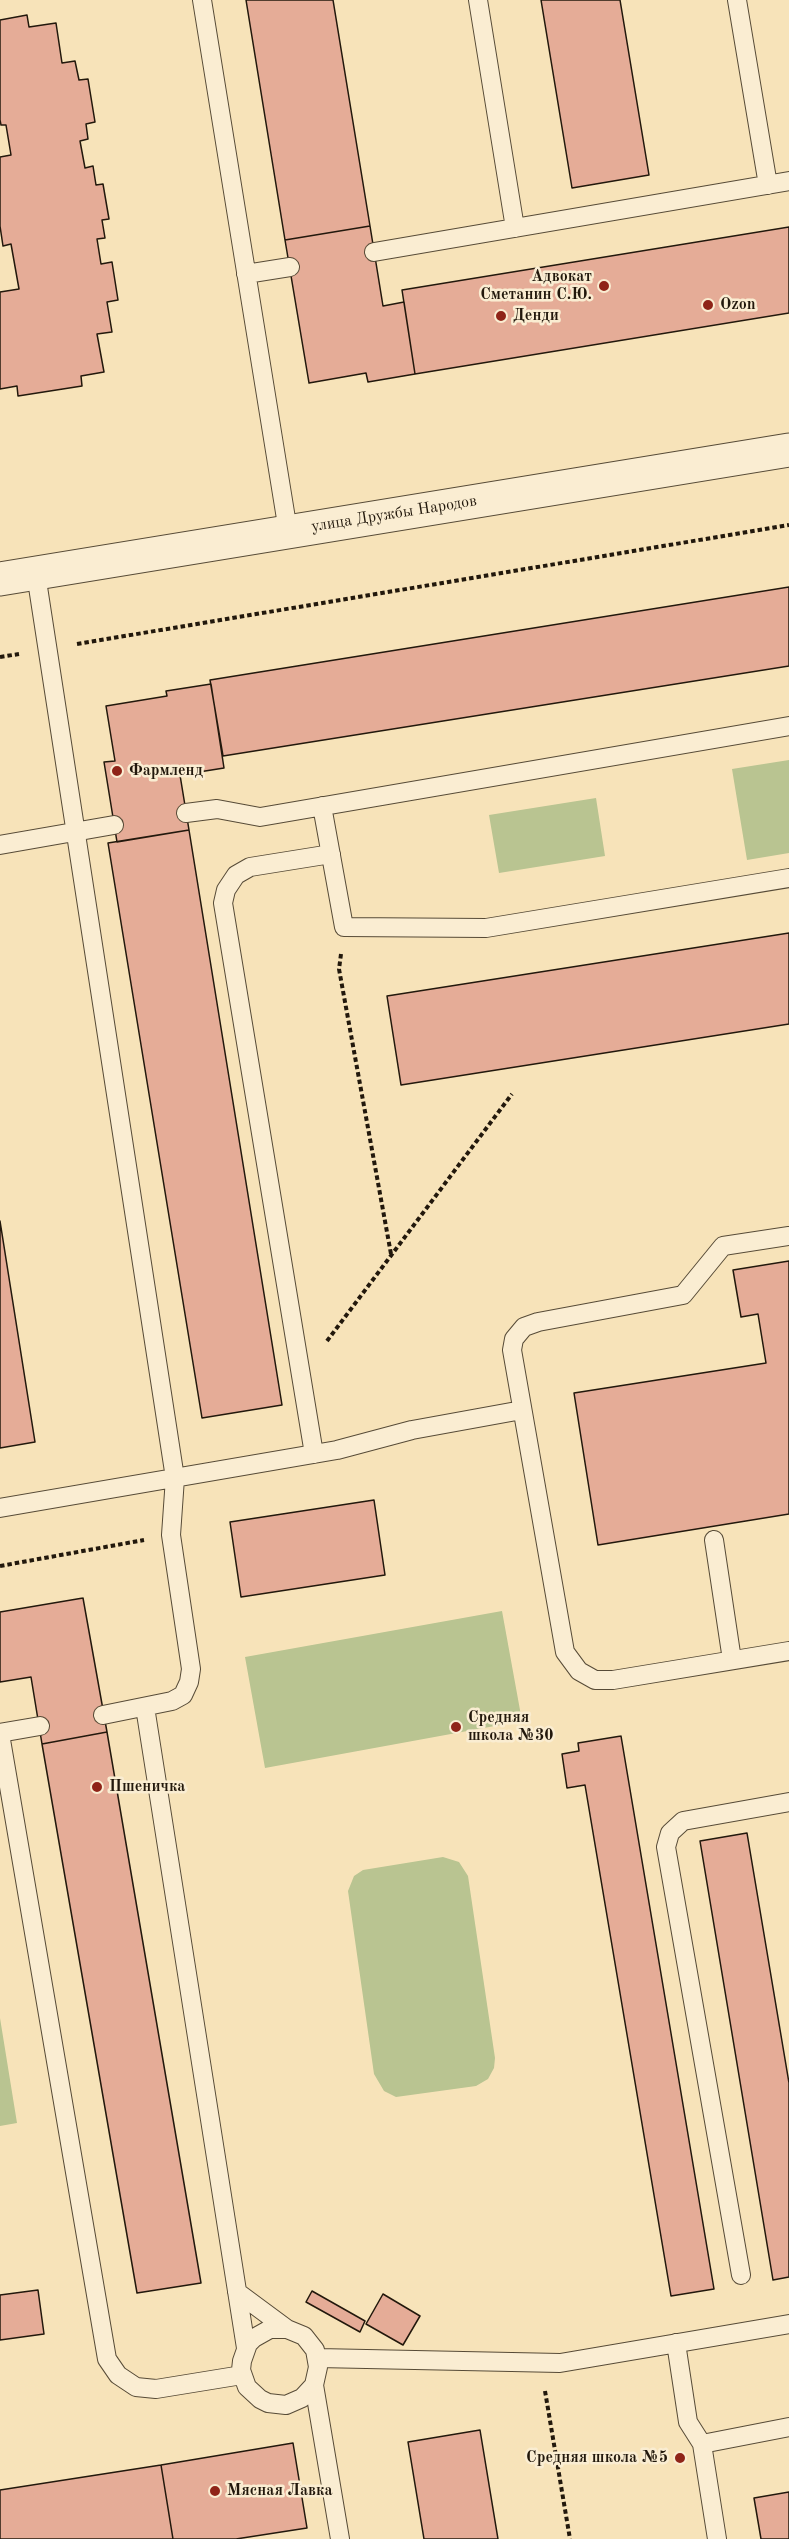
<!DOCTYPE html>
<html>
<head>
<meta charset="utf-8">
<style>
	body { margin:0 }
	canvas { display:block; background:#f7e3b9 }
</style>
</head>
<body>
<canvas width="789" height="2539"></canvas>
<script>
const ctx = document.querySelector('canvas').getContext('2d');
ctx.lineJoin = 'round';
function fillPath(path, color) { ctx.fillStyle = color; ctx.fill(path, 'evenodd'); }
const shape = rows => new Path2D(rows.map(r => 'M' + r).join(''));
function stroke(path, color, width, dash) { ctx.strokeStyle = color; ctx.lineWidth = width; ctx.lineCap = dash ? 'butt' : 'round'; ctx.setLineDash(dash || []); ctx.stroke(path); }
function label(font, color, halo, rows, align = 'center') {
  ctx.font = font + ' "Old Standard TT",serif'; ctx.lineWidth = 5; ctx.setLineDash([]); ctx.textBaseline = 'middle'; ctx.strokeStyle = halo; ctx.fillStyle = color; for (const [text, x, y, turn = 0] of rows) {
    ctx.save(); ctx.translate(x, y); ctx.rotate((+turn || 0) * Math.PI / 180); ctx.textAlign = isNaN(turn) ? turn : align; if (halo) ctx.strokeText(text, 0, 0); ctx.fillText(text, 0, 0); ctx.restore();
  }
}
const green = shape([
	[789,760,789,853,747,860,732,769],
	[596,798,605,856,499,873,489,815],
	[502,1611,522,1721,265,1768,245,1657],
	[443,1857,459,1862,468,1876,495,2058,494,2068,488,2079,476,2086,396,2097,384,2091,374,2074,348,1891,354,1876,363,1870],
	[0,2018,17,2123,0,2126]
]);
const building = shape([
	[246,0,333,0,370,226,285,240,246,0],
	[541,0,620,0,649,175,572,188,541,0],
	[27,15,29,27,56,23,62,63,75,61,79,80,88,79,95,122,86,124,88,139,80,141,85,168,93,166,96,185,103,184,109,219,102,220,105,238,97,239,101,264,112,262,118,300,107,302,112,332,97,334,104,372,81,376,82,386,18,396,17,386,0,389,0,292,19,289,11,244,3,246,0,226,0,157,11,155,6,125,1,125,0,120,0,20,27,15],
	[370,226,383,306,404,302,415,374,368,382,366,373,309,383,285,240,370,226],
	[789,227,789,313,415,374,402,290,789,227],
	[789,587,789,666,223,756,210,680,789,587],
	[211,684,224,768,180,775,189,830,117,842,104,762,115,761,106,706,167,696,166,691,211,684],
	[189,830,282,1405,202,1418,108,843,189,830],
	[789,933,789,1024,401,1085,387,996,789,933],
	[0,1221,35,1442,0,1448,0,1221],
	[789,1261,789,1514,598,1545,574,1393,766,1363,758,1314,741,1317,733,1270,789,1261],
	[374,1500,385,1575,241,1597,230,1522,374,1500],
	[83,1598,107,1732,42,1744,31,1677,0,1682,0,1612,83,1598],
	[107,1732,201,2283,137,2293,42,1744,107,1732],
	[621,1736,714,2289,671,2296,585,1785,567,1788,562,1754,579,1751,578,1743,621,1736],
	[747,1833,789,2083,789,2277,773,2280,700,1841,747,1833],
	[38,2290,44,2334,0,2340,0,2295,38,2290],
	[312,2291,365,2321,360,2332,306,2302,312,2291],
	[383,2294,420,2316,403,2345,366,2324,383,2294],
	[480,2430,498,2539,424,2539,408,2442,480,2430],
	[293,2443,307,2528,236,2539,173,2539,161,2465,293,2443],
	[161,2465,173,2539,0,2539,0,2490,161,2465],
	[789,2492,789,2539,761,2539,754,2498,789,2492]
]);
const path = shape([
	[77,644,789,525],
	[0,657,19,654],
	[341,954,339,969,391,1254],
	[327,1341,512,1094],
	[0,1566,144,1540],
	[545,2391,570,2539]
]);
const service = shape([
	[202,0,288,531],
	[478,0,515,228],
	[737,0,768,185],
	[374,252,789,181],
	[246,274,290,267],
	[36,574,175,1478,171,1535,191,1669,189,1682,183,1695,172,1701,103,1715],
	[322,806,344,927,486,928,789,878],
	[186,813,217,809,260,817,789,726],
	[0,845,114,825],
	[789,1236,723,1246,683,1295,538,1322,524,1327,514,1339,512,1350,565,1652,579,1671,595,1680,613,1680,789,1651],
	[314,1454,223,903,226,890,236,875,250,867,331,854],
	[0,1508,337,1450,412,1430,522,1410],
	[714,1540,732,1660],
	[145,1707,246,2348],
	[0,1733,40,1726],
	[0,1734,107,2359,118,2375,136,2387,156,2389,242,2375],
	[741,2275,666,1847,670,1833,683,1821,789,1802],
	[237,2292,287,2329],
	[676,2343,688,2422,702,2444],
	[318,2358,560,2363,789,2324],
	[314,2385,302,2398,286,2405,268,2403,260,2399,247,2387,241,2370,242,2361,248,2344,254,2338,270,2329,287,2329,304,2336,315,2350,318,2367,314,2385,340,2539],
	[717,2539,702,2444,789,2427]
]);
const tertiary = shape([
	[0,579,789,450]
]);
const markers = [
	[604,286,6,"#8f2418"],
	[708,305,6,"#8f2418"],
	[501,316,6,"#8f2418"],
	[117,771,6,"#8f2418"],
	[456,1727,6,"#8f2418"],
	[97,1787,6,"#8f2418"],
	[680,2458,6,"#8f2418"],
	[215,2491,6,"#8f2418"]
];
const poiNames = [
	["Адвокат",592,277,"right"],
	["Сметанин С.Ю.",592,295,"right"],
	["Ozon",720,305],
	["Денди",513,316],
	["Фармленд",129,771],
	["Средняя",468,1718],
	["школа №30",468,1736],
	["Пшеничка",109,1787],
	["Средняя школа №5",668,2458,"right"],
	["Мясная Лавка",227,2491]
];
const streetNames = [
	["улица Дружбы Народов",394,514,-9]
];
fillPath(green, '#b9c491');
fillPath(building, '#e5ac97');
stroke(building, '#22180c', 1.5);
stroke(service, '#574b37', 20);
stroke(tertiary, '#574b37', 35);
stroke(path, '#22180c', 4, [4.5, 3]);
stroke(service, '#faedd2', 18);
stroke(tertiary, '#faedd2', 33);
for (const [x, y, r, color] of markers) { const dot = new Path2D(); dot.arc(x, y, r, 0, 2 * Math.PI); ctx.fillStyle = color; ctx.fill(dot); stroke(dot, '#faedd2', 2); }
label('bold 16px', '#22180c', '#faedd2', poiNames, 'left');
label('16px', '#22180c', '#faedd2', streetNames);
</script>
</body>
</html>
